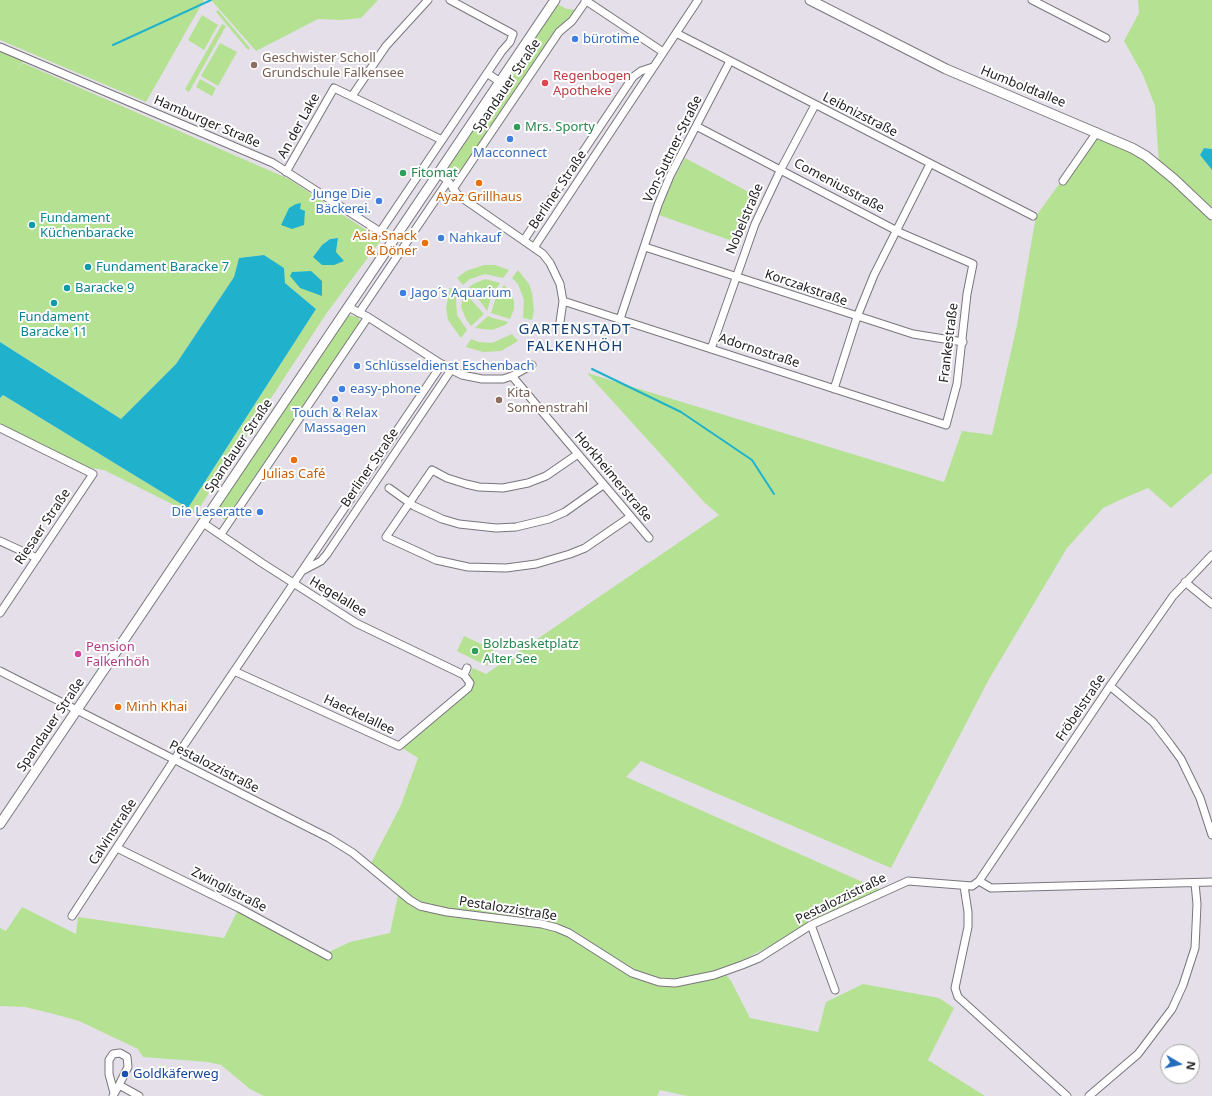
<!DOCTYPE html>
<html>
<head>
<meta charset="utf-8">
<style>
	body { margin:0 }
	#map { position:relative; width:1212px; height:1096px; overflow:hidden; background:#e4dfe8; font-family:"Noto Sans",sans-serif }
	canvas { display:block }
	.north { position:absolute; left:1160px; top:1044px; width:40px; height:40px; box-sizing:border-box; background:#fff; border:1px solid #a7a6a7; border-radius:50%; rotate:99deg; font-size:11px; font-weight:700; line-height:16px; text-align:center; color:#222023 }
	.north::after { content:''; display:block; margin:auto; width:14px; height:18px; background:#236bbb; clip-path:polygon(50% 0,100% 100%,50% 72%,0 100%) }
</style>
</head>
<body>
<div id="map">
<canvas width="1212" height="1096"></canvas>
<div class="north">N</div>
</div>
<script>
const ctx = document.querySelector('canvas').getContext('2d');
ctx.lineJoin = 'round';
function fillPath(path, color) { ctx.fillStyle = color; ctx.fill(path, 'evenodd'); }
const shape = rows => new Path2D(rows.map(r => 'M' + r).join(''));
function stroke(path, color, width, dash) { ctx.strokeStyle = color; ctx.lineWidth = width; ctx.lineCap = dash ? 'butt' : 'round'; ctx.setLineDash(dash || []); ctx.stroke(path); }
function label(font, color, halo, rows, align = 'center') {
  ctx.font = font + ' "Noto Sans",sans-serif'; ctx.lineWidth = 4; ctx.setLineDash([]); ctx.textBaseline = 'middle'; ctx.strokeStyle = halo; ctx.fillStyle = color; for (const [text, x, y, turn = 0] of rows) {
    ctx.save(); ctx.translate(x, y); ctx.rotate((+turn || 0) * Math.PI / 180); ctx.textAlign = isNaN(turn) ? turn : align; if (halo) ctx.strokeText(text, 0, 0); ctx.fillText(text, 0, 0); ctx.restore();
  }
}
const green = shape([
	[0,0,204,0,146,102,0,40],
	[211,0,378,0,361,18,341,20,318,19,256,51],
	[1138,0,1212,0,1212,149,1204,148,1200,155,1212,170,1212,215,1179,185,1212,222,1212,473,1171,508,1148,488,1122,499,1103,508,1067,548,989,679,891,868,641,761,626,777,883,891,811,925,723,970,731,981,750,1018,818,1032,826,1002,863,984,939,998,954,1008,928,1060,985,1096,687,1096,660,1090,657,1096,264,1096,250,1089,221,1065,208,1062,143,1057,138,1049,79,1021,54,1014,25,1007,0,1006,0,928,6,931,22,907,76,934,78,917,224,938,239,908,304,943,329,952,350,942,390,933,399,891,369,867,401,805,418,758,399,746,473,686,470,674,473,668,486,674,719,515,705,503,587,373,944,482,962,431,992,435,1017,325,1036,216,1097,132,1159,166,1155,106,1143,75,1124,41,1139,13],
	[557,4,567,9,577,10,558,29,460,172,455,176,449,176,447,167],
	[218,10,250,48,248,50,216,12],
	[202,15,218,25,204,50,188,40],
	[222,24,226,26,189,92,185,89],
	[220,43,237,52,218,86,201,76],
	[0,50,24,61,15,72,23,63,289,179,381,240,326,314,196,513,190,513,104,470,90,468,0,425,0,398,3,395,188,508,316,309,285,283,283,268,264,255,239,258,234,277,176,364,121,419,0,342],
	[338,238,336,252,313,257,322,245,330,239],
	[200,79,216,88,212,96,196,87],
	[685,158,758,197,738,243,659,215,672,182],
	[484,265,495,265,509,270,503,278,485,274,470,279,463,285,457,278,466,271],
	[518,270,529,284,532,293,534,311,532,320,523,318,524,300,518,284,512,278],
	[485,279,500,283,492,295,487,311,477,297,467,289,473,284],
	[504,285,512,295,514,302,514,309,510,319,491,313,496,297],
	[450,288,459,291,456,299,457,315,467,330,461,338,448,320,446,308],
	[464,292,484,314,471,326,466,319,461,307],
	[348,315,358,317,361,323,225,520,215,513],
	[488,316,493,318,508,322,505,325,492,330,475,328],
	[512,334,518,341,501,351,483,352,466,347,471,339,479,342,492,343],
	[464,636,494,650,487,666,457,651]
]);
const water = shape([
	[1204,148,1212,149,1212,170,1200,155],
	[301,203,300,209,305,211,304,225,292,229,281,225,289,208,296,204],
	[338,238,336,252,344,261,334,265,322,265,313,257,322,245,330,239],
	[264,255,284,268,285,283,316,309,188,508,3,395,0,398,0,342,121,419,176,364,234,277,239,258],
	[311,271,322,281,322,296,300,288,290,276,292,272]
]);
const stream = shape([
	[113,45,211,0],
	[592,369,681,412,752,460,774,494]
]);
const street = shape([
	[585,0,663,52],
	[1032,0,1106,38],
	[676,33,1033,216],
	[0,47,273,163,393,240],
	[487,73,500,82],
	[352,96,386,46,428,0],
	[286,172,334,88,442,140],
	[438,173,448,181,458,195,543,254,550,263,560,284,563,301,560,322],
	[1063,181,1097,132],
	[453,189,559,32,572,21,586,1],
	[380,232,502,51,510,42,513,34,450,0],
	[524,240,633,77,641,71,653,67],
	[535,246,698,0],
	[645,247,913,334,963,342],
	[563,301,946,425,957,384,967,294,973,264,903,234,696,126],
	[348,307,368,317,446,367,462,375,482,379,503,379,512,376,532,365],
	[359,313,448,181],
	[620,319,658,205,670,176,730,61],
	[711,349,755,224,781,169,815,105],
	[512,376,649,538],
	[834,389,857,317,874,275,930,164],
	[0,428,93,474,0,613],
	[578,454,546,476,528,483,503,488,479,487,466,484,447,478,432,470,386,537,436,560,468,567,506,568,536,564,570,554,585,548,630,517],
	[389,488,414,506,442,519,459,524,496,528,516,527,549,519,565,512,603,485],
	[203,523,262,563,356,623,464,675,467,668],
	[221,534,368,317],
	[0,541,37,558],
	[302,571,321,561,327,554,451,370],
	[1185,582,1212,604],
	[0,671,329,838,353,853,410,900,420,906,447,912,542,924,557,928,569,933,632,973,659,982,675,983,714,975,742,965,759,958,811,925,908,881,972,886,979,881,1110,686,1173,596,1212,555],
	[234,671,399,746,468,688,470,683,464,675],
	[1110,686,1153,722,1170,744,1181,759,1200,798,1212,835],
	[117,848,239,908,328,956],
	[979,881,991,888,1212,882],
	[964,886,968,912,968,927,955,988,958,997,1067,1096],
	[72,916,174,760,442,364],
	[811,925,835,990],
	[119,1085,139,1096],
	[113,1096,119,1085,128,1067,127,1057,120,1053,113,1054,109,1060,109,1074,114,1093],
	[1089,1096,1138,1054,1172,1009,1183,985,1195,948,1197,904,1195,883]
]);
const secondary = shape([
	[810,0,946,69,1132,148,1146,156,1174,179,1212,215],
	[0,824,555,0]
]);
const markers = [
	[575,39,4,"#3f7fe0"],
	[254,65,4,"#8d6e63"],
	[545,83,4,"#e0444e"],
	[517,127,4,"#2e9e5b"],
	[510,139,4,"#3f7fe0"],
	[403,173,4,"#2e9e5b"],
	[479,183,4,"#e8710a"],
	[379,201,4,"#3f7fe0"],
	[32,225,4,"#0f9aa8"],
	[441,238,4,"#3f7fe0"],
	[425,243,4,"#e8710a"],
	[88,267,4,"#0f9aa8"],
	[67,288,4,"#0f9aa8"],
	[403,293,4,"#3f7fe0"],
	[54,303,4,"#0f9aa8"],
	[357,366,4,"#3f7fe0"],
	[342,389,4,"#3f7fe0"],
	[335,399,4,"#3f7fe0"],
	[499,400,4,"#8d6e63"],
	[294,460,4,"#e8710a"],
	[260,512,4,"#3f7fe0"],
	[475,651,4,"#2e9e5b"],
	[78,654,4,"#d1479c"],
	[118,707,4,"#e8710a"],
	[125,1074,4,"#1a4fb4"]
];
const shopNames = [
	["bürotime",583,39],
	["Macconnect",510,153,"center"],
	["Junge Die",371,194,"right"],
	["Bäckerei.",371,209,"right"],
	["Nahkauf",449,238],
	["Jago´s Aquarium",411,293],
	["Schlüsseldienst Eschenbach",365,366],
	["easy-phone",350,389],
	["Touch & Relax",335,413,"center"],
	["Massagen",335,428,"center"],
	["Die Leseratte",252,512,"right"]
];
const educationNames = [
	["Geschwister Scholl",262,58],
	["Grundschule Falkensee",262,73],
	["Kita",507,393],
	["Sonnenstrahl",507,408]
];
const healthNames = [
	["Regenbogen",553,76],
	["Apotheke",553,91]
];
const streetNames = [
	["Spandauer Straße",507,86,-56],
	["Humboldtallee",1023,87,22],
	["Leibnizstraße",860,115,27],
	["Hamburger Straße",207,122,23],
	["An der Lake",299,126,-61],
	["Von-Suttner-Straße",673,149,-64],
	["Comeniusstraße",839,186,28],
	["Berliner Straße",558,190,-56],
	["Nobelstraße",745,219,-67],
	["Korczakstraße",806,288,19],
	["Frankestraße",949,343,-83],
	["Adornostraße",759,351,18],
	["Spandauer Straße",239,446,-56],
	["Berliner Straße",370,468,-56],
	["Horkheimerstraße",613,477,50],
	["Riesaer Straße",43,527,-56],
	["Hegelallee",338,597,31],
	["Fröbelstraße",1081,708,-56],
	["Haeckelallee",359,715,25],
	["Spandauer Straße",51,725,-56],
	["Pestalozzistraße",214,767,27],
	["Calvinstraße",113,832,-57],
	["Zwinglistraße",229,890,27],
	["Pestalozzistraße",841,899,-26],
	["Pestalozzistraße",508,909,9]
];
const leisureNames = [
	["Mrs. Sporty",525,127],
	["Fitomat",411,173],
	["Bolzbasketplatz",483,644],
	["Alter See",483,659]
];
const foodNames = [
	["Ayaz Grillhaus",479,197],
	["Asia Snack",417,236,"right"],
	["& Döner",417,251,"right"],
	["Julias Café",294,474],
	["Minh Khai",126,707,"left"]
];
const cultureNames = [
	["Fundament",40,218],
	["Küchenbaracke",40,233],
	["Fundament Baracke 7",96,267],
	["Baracke 9",75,288],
	["Fundament",54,317,"center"],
	["Baracke 11",54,332,"center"]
];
const hotelNames = [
	["Pension",86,647],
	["Falkenhöh",86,662]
];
const transitNames = [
	["Goldkäferweg",133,1074]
];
const quarterNames = [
	["GARTENSTADT",575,330],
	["FALKENHÖH",575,347]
];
fillPath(green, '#b5e292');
fillPath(water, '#20b2cd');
stroke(stream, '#20b2cd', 2);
stroke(street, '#7a757d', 9);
stroke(secondary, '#7a757d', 11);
stroke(street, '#fff', 7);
stroke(secondary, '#fff', 9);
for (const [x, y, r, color] of markers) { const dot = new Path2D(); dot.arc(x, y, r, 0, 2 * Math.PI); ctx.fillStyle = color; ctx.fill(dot); stroke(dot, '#fff', 1.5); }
label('13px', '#366cbe', '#fff', shopNames, 'left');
label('13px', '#785e54', '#fff', educationNames, 'left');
label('13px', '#be3a42', '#fff', healthNames, 'left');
label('13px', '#222023', '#fff', streetNames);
label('13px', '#27864d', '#fff', leisureNames, 'left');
label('13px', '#c56008', '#fff', foodNames);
label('13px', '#0d838f', '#fff', cultureNames, 'left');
label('13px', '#b23c85', '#fff', hotelNames, 'left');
label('13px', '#164399', '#fff', transitNames, 'left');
ctx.letterSpacing = '1px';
label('15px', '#134073', '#fff', quarterNames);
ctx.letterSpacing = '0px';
</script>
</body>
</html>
